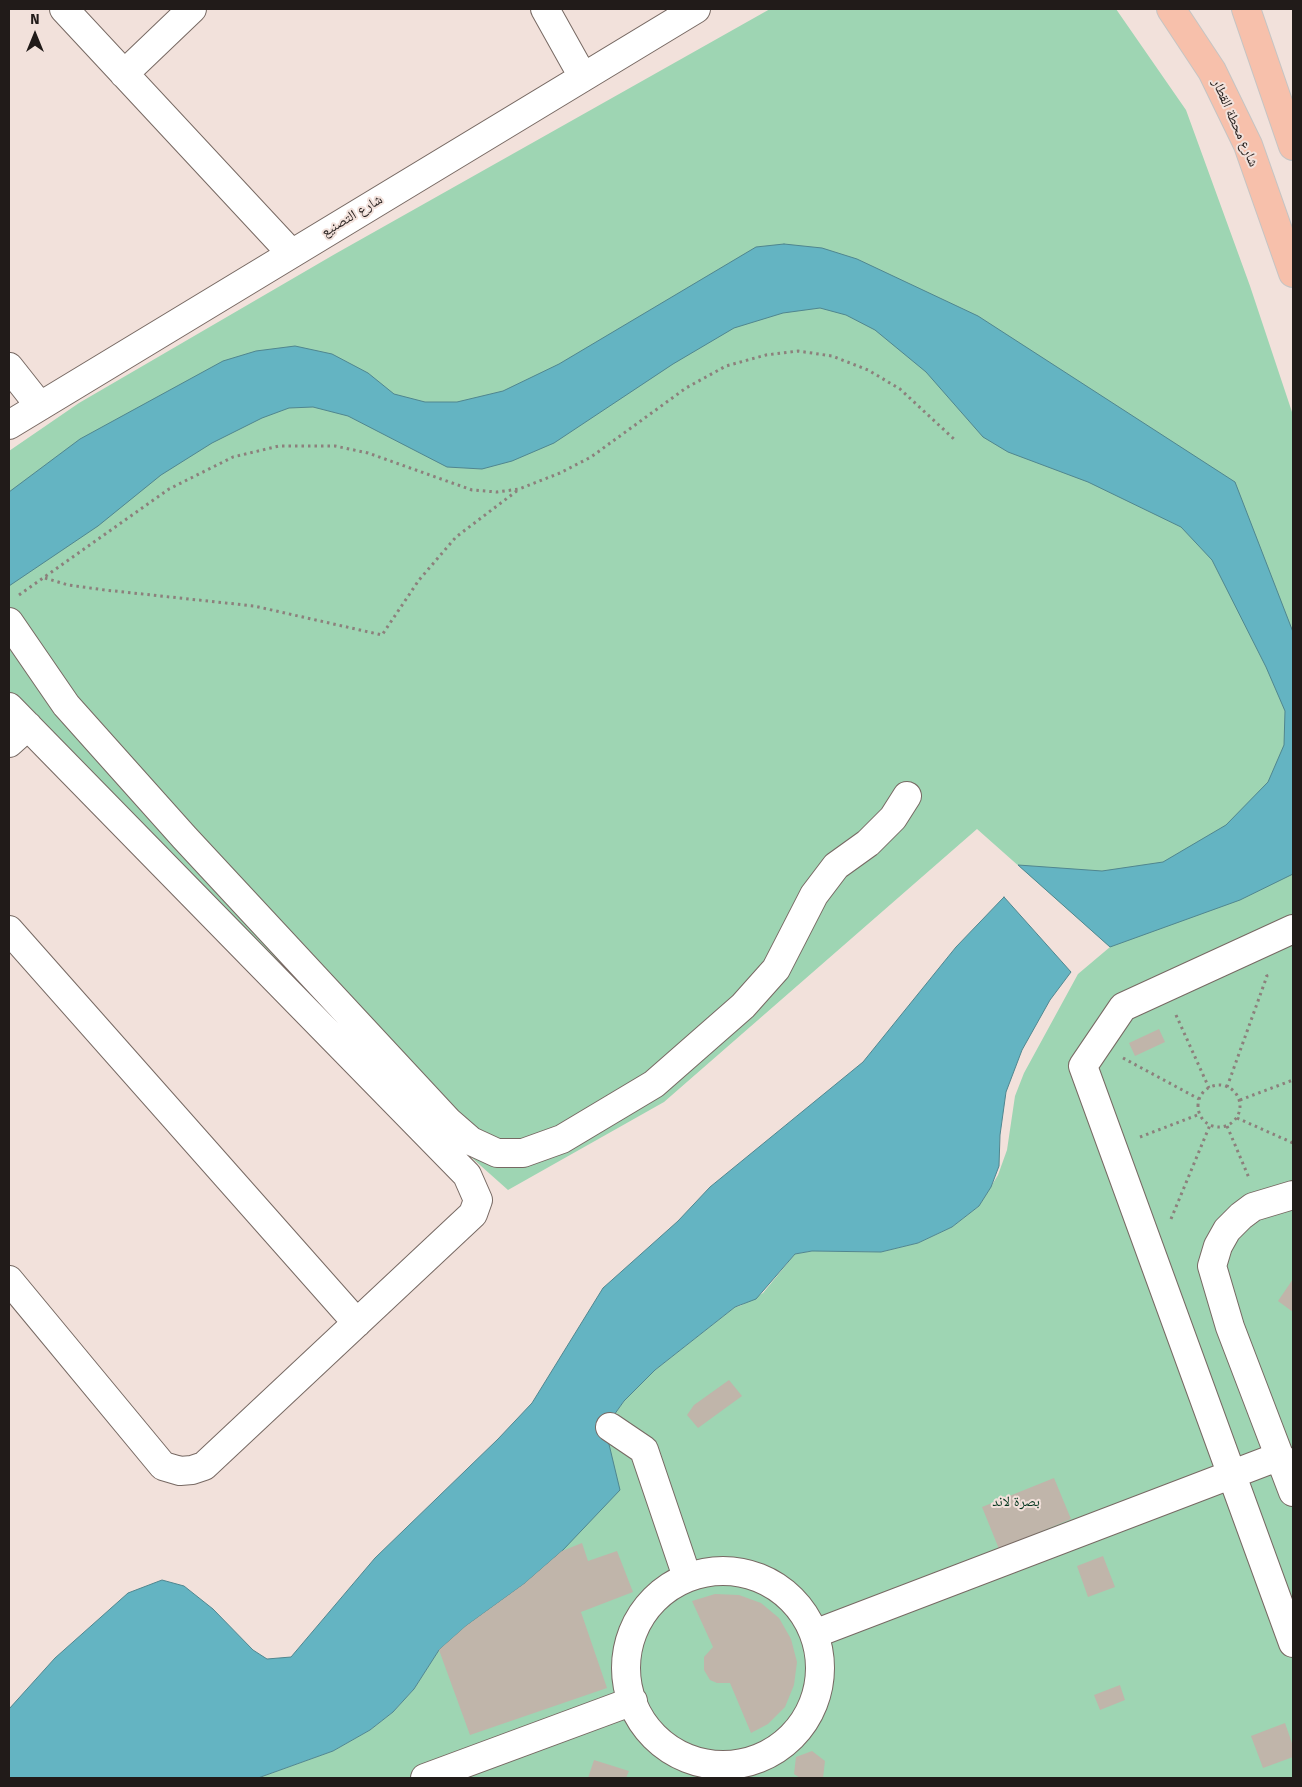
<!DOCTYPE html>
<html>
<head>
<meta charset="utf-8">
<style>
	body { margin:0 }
	#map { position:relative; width:1302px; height:1787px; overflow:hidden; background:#f2e1db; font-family:"Fira Sans",sans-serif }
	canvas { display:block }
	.frame { position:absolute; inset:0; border:10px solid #211b19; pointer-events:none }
	.north { position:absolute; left:10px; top:10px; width:50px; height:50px; -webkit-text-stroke:4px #f2e1db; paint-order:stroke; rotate:0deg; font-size:14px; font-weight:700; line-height:20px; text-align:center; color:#211b19 }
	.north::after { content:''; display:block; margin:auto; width:18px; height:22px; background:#211b19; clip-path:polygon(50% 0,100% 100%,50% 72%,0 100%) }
</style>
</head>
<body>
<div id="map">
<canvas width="1302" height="1787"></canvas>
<div class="frame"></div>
<div class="north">N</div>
</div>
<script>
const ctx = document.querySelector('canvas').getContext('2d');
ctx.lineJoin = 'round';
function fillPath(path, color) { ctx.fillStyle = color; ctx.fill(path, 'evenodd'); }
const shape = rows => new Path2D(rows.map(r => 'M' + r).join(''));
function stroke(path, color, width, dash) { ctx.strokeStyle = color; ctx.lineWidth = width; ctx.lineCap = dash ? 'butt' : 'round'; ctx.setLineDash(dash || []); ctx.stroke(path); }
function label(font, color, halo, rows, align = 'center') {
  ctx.font = font + ' "Fira Sans","Noto Naskh Arabic",sans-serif'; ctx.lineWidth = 4; ctx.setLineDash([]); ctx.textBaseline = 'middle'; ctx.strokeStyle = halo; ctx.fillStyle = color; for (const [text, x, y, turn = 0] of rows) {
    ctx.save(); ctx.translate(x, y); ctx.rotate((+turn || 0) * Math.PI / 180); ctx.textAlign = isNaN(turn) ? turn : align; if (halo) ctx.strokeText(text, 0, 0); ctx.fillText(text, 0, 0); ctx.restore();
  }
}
const green = shape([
	[770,9,1116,9,1186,110,1250,286,1293,415,1293,1778,258,1778,333,1751,370,1730,393,1712,414,1689,439,1650,466,1626,524,1584,563,1550,610,1452,607,1436,614,1415,624,1401,655,1370,735,1307,740,1306,763,1293,795,1254,812,1251,881,1252,918,1243,952,1227,979,1206,998,1175,1007,1150,1015,1096,1024,1073,1078,974,1110,947,977,829,664,1102,508,1190,445,1134,351,1035,9,696,9,451,79,403,335,254]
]);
const water = shape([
	[784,244,822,248,857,259,978,316,1235,482,1293,632,1293,874,1240,900,1110,947,1018,865,1102,871,1163,862,1226,825,1268,782,1284,745,1285,711,1266,667,1212,560,1181,527,1088,482,1008,452,983,437,926,372,875,330,846,315,820,308,783,313,734,328,673,364,554,443,512,461,482,469,447,467,348,416,313,407,289,408,262,418,212,443,161,475,98,526,9,586,9,492,80,439,223,361,256,351,295,346,332,354,368,373,394,394,425,402,457,402,503,391,559,364,756,247,784,244],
	[1004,897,1071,972,1050,1000,1022,1050,1006,1092,1000,1135,999,1166,991,1187,979,1206,952,1227,918,1243,881,1252,812,1251,795,1254,756,1299,735,1307,655,1370,624,1401,614,1415,607,1436,620,1490,563,1550,524,1584,466,1626,439,1650,414,1689,393,1712,370,1730,333,1751,258,1778,9,1778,9,1709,55,1658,128,1593,162,1580,184,1586,213,1609,253,1650,267,1659,291,1657,375,1558,498,1439,532,1403,603,1288,678,1221,710,1187,863,1062,956,947,1004,897]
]);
const building = shape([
	[1159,1029,1165,1042,1135,1056,1129,1043],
	[1293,1279,1293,1312,1278,1301],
	[729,1380,742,1396,698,1428,687,1415,694,1405],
	[1054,1478,1071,1519,999,1549,982,1507],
	[582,1543,588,1561,617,1551,633,1592,581,1612,607,1688,470,1735,439,1650,466,1626,524,1584,562,1551],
	[1103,1556,1115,1587,1088,1597,1077,1566],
	[715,1594,739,1595,761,1603,779,1618,791,1639,797,1662,794,1685,785,1707,768,1724,751,1733,730,1683,717,1683,710,1680,704,1670,704,1657,713,1647,692,1601],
	[1120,1685,1125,1700,1100,1710,1094,1695],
	[1285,1723,1293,1746,1293,1757,1263,1768,1251,1736],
	[812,1751,825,1761,823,1778,800,1778,794,1774,796,1757],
	[594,1760,629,1771,626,1778,588,1778]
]);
const path = shape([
	[45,578,68,585,105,590,254,606,382,635,419,580,456,537,518,490],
	[19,595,169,489,233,457,279,446,335,446,368,453,472,490,497,492,519,489,560,473,591,457,686,388,726,366,766,355,798,351,832,356,868,370,900,389,955,440],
	[1176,1015,1209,1088],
	[1123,1058,1199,1099],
	'1198 1106a21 21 0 1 1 42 0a21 21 0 1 1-42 0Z',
	[1227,1087,1267,976,1265,972],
	[1240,1100,1293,1080],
	[1237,1118,1293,1143],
	[1227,1126,1249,1178],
	[1140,1137,1200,1114],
	[1171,1219,1210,1125]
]);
const minor = shape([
	[64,9,291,253],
	[545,9,583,77],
	[124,74,192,9],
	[9,367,39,405],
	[9,425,696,9],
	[9,622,66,705,184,837,448,1121,471,1141,497,1153,523,1153,562,1139,654,1084,743,1006,776,969,814,895,836,866,868,843,893,818,907,796],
	[9,707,467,1175,478,1200,473,1214,204,1466,192,1470,180,1471,163,1466,9,1280],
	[9,743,28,726],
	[1293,929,1123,1007,1083,1066,1293,1643],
	[9,930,357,1323],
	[1293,1195,1253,1207,1241,1216,1227,1230,1218,1246,1212,1266,1230,1327,1293,1492],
	[610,1427,644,1450,687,1577],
	'626 1668a97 97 0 1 1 194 0a97 97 0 1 1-194 0Z',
	[814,1634,1280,1456],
	[425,1778,633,1701]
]);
const major = shape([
	[1171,9,1212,71,1248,145,1293,273],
	[1246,9,1293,146]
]);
const streetNames = [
	["شارع محطة القطار",1235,123,66],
	["شارع التصنيع",352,216,-31]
];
const parkNames = [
	["بصرة لاند",1016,1502]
];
fillPath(green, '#9ed5b3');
fillPath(water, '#64b4c2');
stroke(water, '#50868f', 1);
fillPath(building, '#c0b5aa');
stroke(minor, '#776963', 30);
stroke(major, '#c5c4c3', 30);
stroke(path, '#8c807c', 3, [2.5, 4]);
stroke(minor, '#fff', 28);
stroke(major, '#f7c0ab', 28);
label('14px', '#211b19', '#f2e1db', streetNames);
label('14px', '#02351d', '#f2e1db', parkNames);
</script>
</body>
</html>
